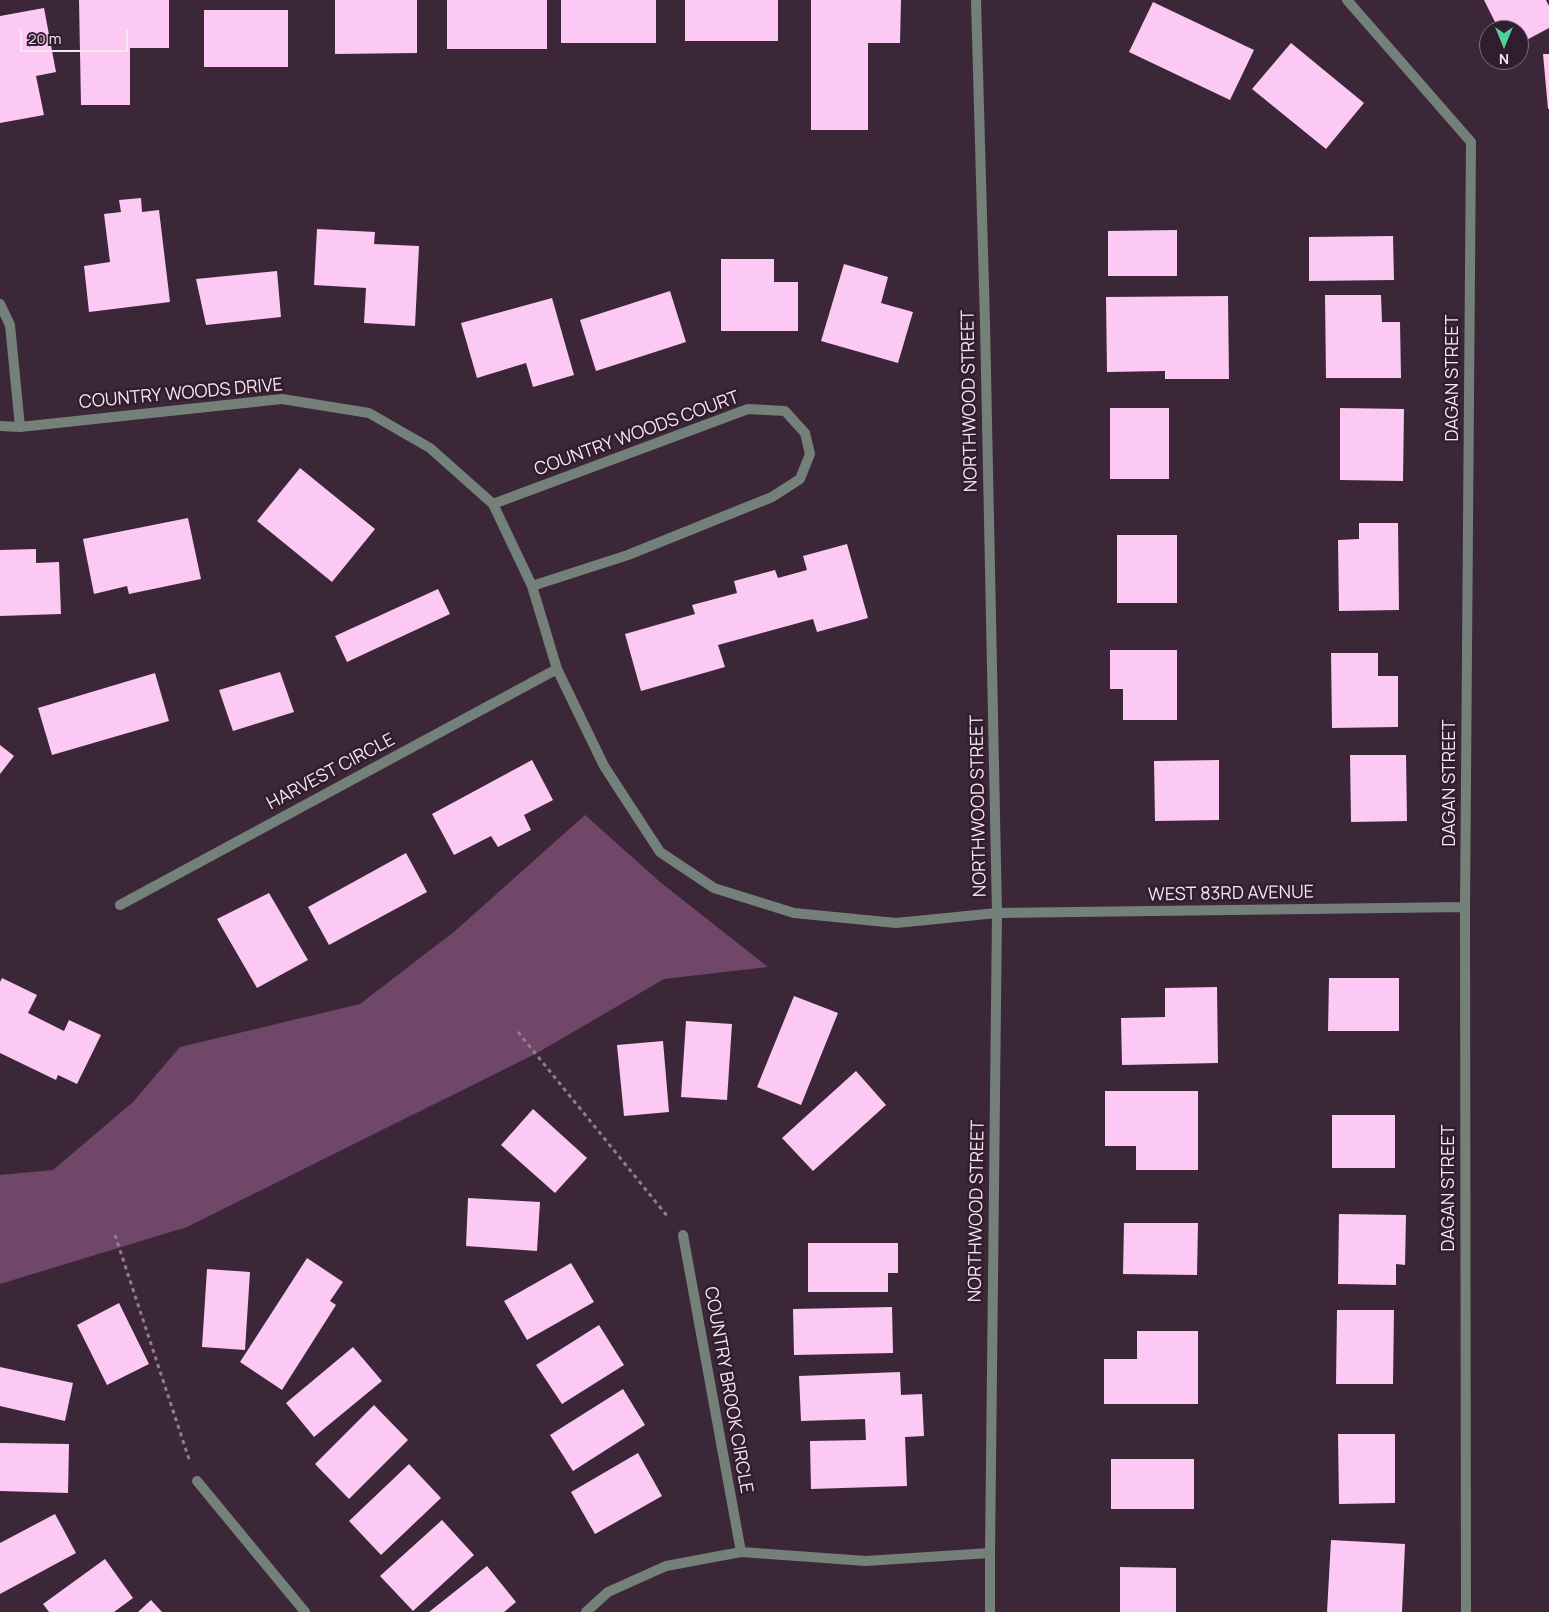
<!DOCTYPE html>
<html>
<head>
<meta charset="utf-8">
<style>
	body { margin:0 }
	#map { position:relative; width:1549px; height:1612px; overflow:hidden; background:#3c2738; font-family:Manrope,sans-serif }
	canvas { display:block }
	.north { position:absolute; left:1479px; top:20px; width:50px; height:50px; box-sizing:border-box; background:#311d2e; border:1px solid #7f6d7c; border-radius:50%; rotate:180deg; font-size:14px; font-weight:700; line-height:20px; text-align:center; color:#f5e6f2 }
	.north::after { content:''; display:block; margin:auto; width:18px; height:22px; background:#4fd399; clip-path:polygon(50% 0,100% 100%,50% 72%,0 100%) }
	.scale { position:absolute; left:20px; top:30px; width:108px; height:22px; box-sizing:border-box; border:2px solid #f5e6f2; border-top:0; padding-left:6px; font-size:15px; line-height:18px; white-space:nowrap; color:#f5e6f2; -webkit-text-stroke:4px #311d2e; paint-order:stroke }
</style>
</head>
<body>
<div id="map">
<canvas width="1549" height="1612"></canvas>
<div class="north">N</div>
<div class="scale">20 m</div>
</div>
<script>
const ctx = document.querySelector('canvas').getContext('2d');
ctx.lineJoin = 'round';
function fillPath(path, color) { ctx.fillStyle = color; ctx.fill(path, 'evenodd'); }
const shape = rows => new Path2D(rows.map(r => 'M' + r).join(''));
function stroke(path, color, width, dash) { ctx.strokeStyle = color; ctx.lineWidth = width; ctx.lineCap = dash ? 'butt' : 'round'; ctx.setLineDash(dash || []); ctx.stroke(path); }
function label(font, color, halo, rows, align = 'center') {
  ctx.font = font + ' Manrope,sans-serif'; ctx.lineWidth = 5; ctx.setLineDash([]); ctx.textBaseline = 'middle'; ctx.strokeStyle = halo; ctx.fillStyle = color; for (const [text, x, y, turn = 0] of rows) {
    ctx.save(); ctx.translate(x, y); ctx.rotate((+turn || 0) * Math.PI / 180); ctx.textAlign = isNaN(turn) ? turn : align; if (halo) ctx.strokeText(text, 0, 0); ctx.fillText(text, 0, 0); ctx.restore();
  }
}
const forest = shape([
	[585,815,660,882,768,967,664,979,537,1053,187,1227,0,1284,0,1175,53,1170,133,1102,180,1047,360,1004,455,931]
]);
const building = shape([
	[79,0,169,0,169,48,130,48,130,105,81,105],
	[335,0,417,0,417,53,335,54],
	[447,0,547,0,547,49,447,49],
	[561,0,656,0,656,43,561,43],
	[685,0,778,0,778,41,685,41],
	[811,0,901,0,900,43,868,43,868,130,811,130],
	[1484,0,1546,0,1549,6,1549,28,1519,44,1519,30,1499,30],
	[1153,2,1254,50,1230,100,1129,52],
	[44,8,56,72,36,76,44,115,0,123,0,16],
	[204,10,288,10,288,67,204,67],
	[1291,43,1364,103,1326,149,1252,89],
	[1543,54,1549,54,1549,109,1548,109],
	[141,198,142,212,159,210,170,302,89,312,84,266,110,262,104,214,121,212,119,200],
	[317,229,375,232,374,244,419,246,415,326,364,323,366,288,314,285],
	[1177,230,1177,276,1108,276,1108,231],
	[1393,236,1394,280,1309,281,1309,237],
	[721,259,774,259,774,282,798,282,798,331,721,331],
	[844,264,888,277,881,303,913,312,898,363,821,341],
	[277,271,281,317,206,325,196,279],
	[670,291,686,342,596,371,580,320],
	[1325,295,1381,295,1382,322,1400,322,1401,378,1326,378],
	[1228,296,1229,379,1165,379,1165,371,1107,372,1106,297],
	[552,298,574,375,533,387,526,363,477,378,461,323],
	[1110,408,1169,408,1169,479,1110,479],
	[1340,408,1404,409,1403,481,1340,480],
	[300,468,375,529,332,582,257,521],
	[188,518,201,579,129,594,127,586,94,594,83,539],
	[1359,523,1398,523,1399,610,1339,611,1338,540,1359,539],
	[1117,535,1177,535,1177,603,1117,603],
	[847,544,868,618,817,632,813,619,718,645,725,667,641,691,625,634,695,614,692,605,737,593,734,581,775,570,778,578,807,570,803,556],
	[36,549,36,563,59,562,61,614,0,616,0,550],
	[438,589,450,614,347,662,335,636],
	[1110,650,1177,650,1177,720,1123,720,1123,689,1110,689],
	[1331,653,1378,653,1378,676,1398,676,1398,727,1332,728],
	[280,672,294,712,233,731,219,690],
	[155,673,169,721,52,755,38,708],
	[0,745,14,756,0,774],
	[1350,755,1406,755,1407,821,1351,822],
	[532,760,553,800,524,815,531,830,498,847,491,836,454,855,432,814],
	[1219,760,1219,820,1155,821,1154,761],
	[406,853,427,892,329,945,308,907],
	[269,893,308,960,257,988,217,919],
	[2,978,37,995,28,1013,64,1031,69,1020,101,1035,77,1084,58,1075,56,1080,0,1053,0,982],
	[1329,978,1399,978,1399,1031,1328,1031],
	[1217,987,1218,1063,1122,1065,1121,1018,1165,1017,1165,988],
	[794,996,838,1013,801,1105,757,1087],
	[686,1021,732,1024,727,1100,681,1097],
	[663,1041,669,1112,624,1116,617,1045],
	[856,1071,886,1105,813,1171,782,1138],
	[1105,1091,1198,1091,1198,1170,1136,1170,1136,1146,1105,1146],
	[533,1109,587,1158,555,1193,501,1145],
	[1332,1115,1395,1115,1395,1168,1332,1168],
	[468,1198,540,1202,537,1251,466,1246],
	[1339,1214,1406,1215,1405,1265,1396,1264,1396,1285,1338,1284],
	[1124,1223,1198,1223,1197,1275,1123,1274],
	[808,1243,898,1243,898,1273,888,1273,888,1292,808,1292],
	[307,1258,343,1282,330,1301,336,1305,282,1390,240,1362],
	[571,1263,594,1302,527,1340,504,1301],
	[207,1269,250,1272,245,1350,202,1347],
	[119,1303,149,1364,107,1385,77,1325],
	[892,1307,893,1353,794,1355,793,1309],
	[1337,1310,1394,1310,1393,1384,1336,1384],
	[599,1325,624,1365,562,1404,536,1365],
	[1137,1331,1198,1331,1198,1404,1104,1404,1104,1359,1137,1359],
	[353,1347,382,1381,314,1437,286,1403],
	[0,1367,73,1383,65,1421,0,1406],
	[900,1372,901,1395,922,1394,924,1436,905,1437,907,1486,811,1489,810,1441,866,1440,865,1419,801,1421,799,1376],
	[623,1389,645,1425,573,1471,550,1435],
	[374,1405,408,1440,349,1499,315,1464],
	[1338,1434,1395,1434,1395,1503,1339,1504],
	[0,1443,69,1444,68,1493,0,1491],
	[638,1453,662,1496,595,1534,571,1492],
	[1111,1459,1194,1459,1194,1509,1111,1509],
	[409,1464,441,1498,381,1555,349,1521],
	[55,1514,76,1553,0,1594,0,1543],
	[442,1520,474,1555,413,1611,380,1576],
	[1331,1540,1405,1544,1402,1612,1327,1612],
	[105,1559,133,1598,114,1612,49,1612,43,1604],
	[487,1566,516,1602,504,1612,429,1612],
	[1120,1567,1176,1568,1176,1612,1120,1612],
	[151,1600,162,1612,138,1612]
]);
const path = shape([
	[518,1032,668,1217],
	[115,1235,189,1459]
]);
const minor = shape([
	[1347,0,1471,142,1465,907,1466,1612],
	[0,304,10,325,20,427],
	[0,426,20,427,282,399,369,413,430,448,493,504,532,586,557,669,604,766,660,852,714,888,794,913,896,923,997,913,1465,907],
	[493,504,748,409,785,411,805,433,810,454,800,479,772,497,628,555,532,586],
	[120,905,557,669],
	[683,1235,741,1552],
	[197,1481,305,1612],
	[586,1612,608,1592,666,1566,741,1552,866,1561,990,1553]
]);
const tertiary = shape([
	[976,0,985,323,997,913,990,1553,990,1612]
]);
const streetNames = [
	["DAGAN STREET",1453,378,-90],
	["COUNTRY WOODS DRIVE",181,394,-5],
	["NORTHWOOD STREET",970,401,-91],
	["COUNTRY WOODS COURT",637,434,-20],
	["HARVEST CIRCLE",331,772,-28],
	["DAGAN STREET",1450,783,-90],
	["NORTHWOOD STREET",979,806,-91],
	["WEST 83RD AVENUE",1231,894,-1],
	["DAGAN STREET",1449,1188,-90],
	["NORTHWOOD STREET",977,1211,-89],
	["COUNTRY BROOK CIRCLE",728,1390,80]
];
fillPath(forest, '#704669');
fillPath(building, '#fbc9f3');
stroke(path, '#907e8d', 3, [4, 4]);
stroke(minor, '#74817a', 10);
stroke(tertiary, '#74817a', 10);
label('18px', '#f5e6f2', '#311d2e', streetNames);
</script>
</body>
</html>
